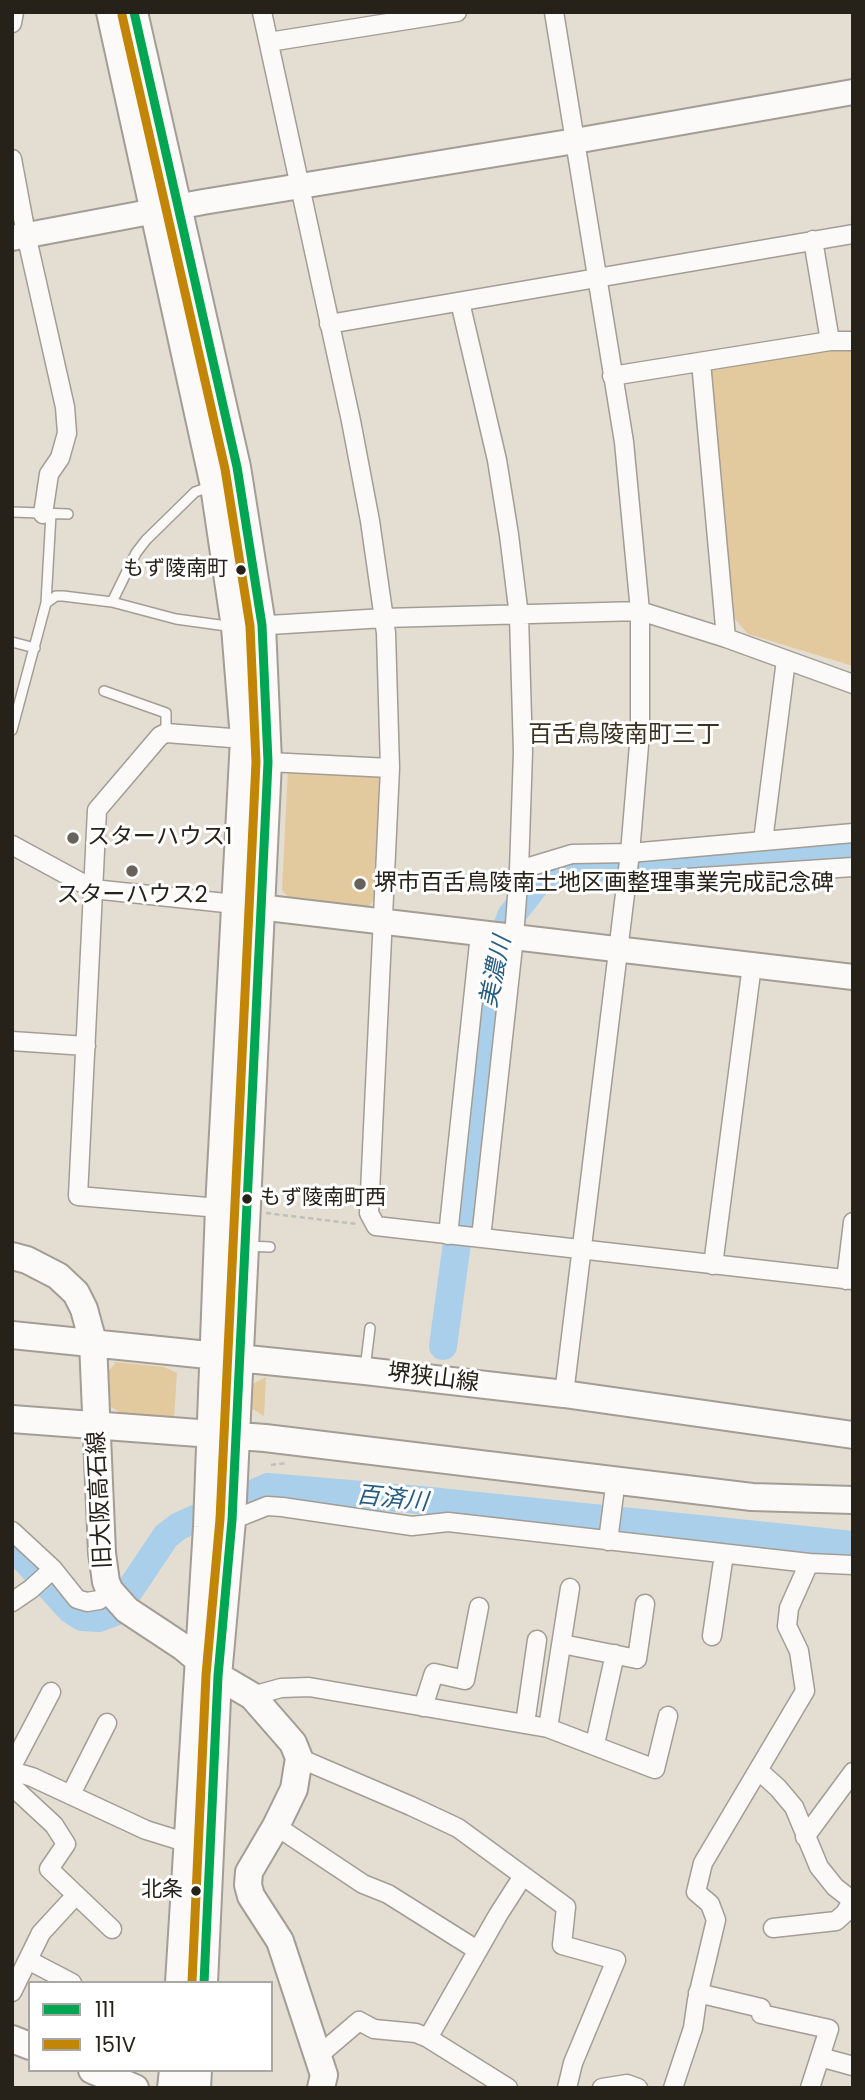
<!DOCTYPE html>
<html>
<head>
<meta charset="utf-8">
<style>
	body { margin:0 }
	#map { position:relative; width:865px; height:2100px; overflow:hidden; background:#e4ddd2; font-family:Poppins,sans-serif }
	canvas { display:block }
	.frame { position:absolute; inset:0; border:14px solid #26221a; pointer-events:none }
	.legend { position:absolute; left:28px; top:1981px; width:245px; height:91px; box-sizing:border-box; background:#fff; border:2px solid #a8a7a3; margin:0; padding:9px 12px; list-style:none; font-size:21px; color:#26221a }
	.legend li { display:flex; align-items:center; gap:14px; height:35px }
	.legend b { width:35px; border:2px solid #a8a7a3 }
</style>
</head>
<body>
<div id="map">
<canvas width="865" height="2100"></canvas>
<div class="frame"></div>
<ul class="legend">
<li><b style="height:9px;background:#00a651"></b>111</li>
<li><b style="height:9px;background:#c38506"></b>151V</li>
</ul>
</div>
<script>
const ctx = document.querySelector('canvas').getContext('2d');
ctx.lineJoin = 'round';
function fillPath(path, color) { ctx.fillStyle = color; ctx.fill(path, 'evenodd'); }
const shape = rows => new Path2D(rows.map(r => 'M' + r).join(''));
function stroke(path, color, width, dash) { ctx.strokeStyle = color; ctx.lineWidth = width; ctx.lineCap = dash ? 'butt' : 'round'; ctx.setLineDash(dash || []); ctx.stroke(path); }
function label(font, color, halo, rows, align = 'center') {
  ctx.font = font + ' Poppins,"Noto Sans JP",sans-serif'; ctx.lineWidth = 6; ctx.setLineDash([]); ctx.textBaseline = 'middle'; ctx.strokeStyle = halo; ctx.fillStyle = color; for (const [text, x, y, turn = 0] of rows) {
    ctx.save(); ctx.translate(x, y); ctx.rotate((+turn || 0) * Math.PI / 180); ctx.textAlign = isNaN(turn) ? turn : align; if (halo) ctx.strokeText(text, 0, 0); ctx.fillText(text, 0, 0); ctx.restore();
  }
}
const green = shape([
	[814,350,853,350,853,666,748,634,735,619,731,588,709,369],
	[288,769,374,773,379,778,375,899,368,907,288,897,282,890],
	[115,1362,164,1367,177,1373,174,1418,162,1420,121,1415,120,1412,109,1406,106,1373,114,1365],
	[266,1377,264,1416,246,1405,247,1387]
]);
const river = shape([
	[443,1346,496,957,511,916,540,879,565,870,812,852,853,846],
	[12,1545,71,1610,82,1617,99,1618,115,1612,166,1536,179,1526,268,1487,420,1500,853,1545]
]);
const path = shape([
	[266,1213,357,1224],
	[271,1465,286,1463]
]);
const lane = shape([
	[12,512,68,514],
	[112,602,176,619,234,627],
	[46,603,51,514],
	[12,642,35,648],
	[104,691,166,713,166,733],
	[12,730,46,603,56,596,63,596,112,602,136,553,146,540,195,492,212,486],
	[247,1246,270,1247],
	[365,1369,370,1328]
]);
const street = shape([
	[262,12,351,421,370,521,386,633,390,768,369,1213,376,1226,853,1280],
	[554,12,624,442,640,611,640,733,630,853,564,1394],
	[12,23,14,12],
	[269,42,457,12],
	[12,159,26,234,65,407,67,433,60,458,49,474,43,514],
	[813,240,830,341],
	[460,302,497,460,509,535,519,616,523,752,519,870,514,937,481,1238],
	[329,324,853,234],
	[701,362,726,638],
	[612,376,830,341,853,341],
	[253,626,384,618,640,611,726,638,853,684],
	[268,762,390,768],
	[763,841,786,660],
	[12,845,93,889,235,904],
	[519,870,572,854,630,853,853,833],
	[626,882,853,867],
	[12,1041,86,1046],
	[219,1208,78,1196,97,810,160,736,166,733,244,739],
	[448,1235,480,934],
	[713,1265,752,965],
	[846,1280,853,1222],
	[232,1520,267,1506,282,1507,412,1526,448,1522,809,1563],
	[12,1531,53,1569,77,1599,87,1602,99,1600,110,1591],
	[608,1541,616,1479],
	[12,1602,31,1589,53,1569],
	[712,1636,724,1554],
	[562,1644,637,1659,645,1604],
	[252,1696,281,1688,309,1687,548,1728,655,1769,668,1716],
	[423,1707,434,1673,465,1680,479,1607],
	[525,1724,537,1640],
	[548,1728,570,1588],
	[595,1744,615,1654],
	[299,1758,411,1806,458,1828,566,1907,562,1945,616,1960,573,2063,567,2088],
	[12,1766,51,1692],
	[758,1770,778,1788,794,1807,819,1867,835,1887,853,1901],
	[12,1771,32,1777,146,1830,188,1843],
	[12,1790,14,1788,54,1825,66,1844,49,1869,112,1929],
	[71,1794,107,1723],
	[276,1826,363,1884,388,1894,477,1950],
	[805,1837,853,1772],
	[773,1928,836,1921,845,1913,852,1901],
	[28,1960,72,1983],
	[12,1992,41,1933,76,1895],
	[698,1993,761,2008,761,2014,829,2029,810,2088],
	[428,2038,498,1915,523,1876],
	[318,2056,359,2021,374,2029,416,2033,428,2038,508,2088],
	[820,2057,853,2066],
	[602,2088,627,2084,638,2088],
	[673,2088,693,2028,697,2000,716,1920,710,1904,696,1892,703,1863,805,1691,799,1651,787,1626,789,1608,809,1563,853,1565]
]);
const secondary = shape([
	[12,238,203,202,575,141,853,92],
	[242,905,853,977]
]);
const primary = shape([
	[110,12,214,486,235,627,244,739,219,1208,207,1527,179,1983],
	[134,12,237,467,262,625,268,762,232,1520,218,1676,204,1983],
	[12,1256,27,1260,58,1276,76,1293,84,1309,93,1342,102,1553,106,1582,110,1591,127,1610,183,1647,218,1676,252,1696,293,1743,299,1758,294,1789,276,1826,249,1872,248,1885,251,1896,280,1941,324,2075,321,2088],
	[12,1335,365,1371,564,1394,853,1435],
	[12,1419,265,1438,752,1497,853,1500],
	[12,2039,30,2046],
	[92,2070,135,2088],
	[171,2088,173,2070],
	[197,2088,198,2070]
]);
const bus1 = shape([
	[134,12,237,467,262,625,268,762,232,1520,218,1676,204,1983]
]);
const bus2 = shape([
	[122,15,225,469,250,626,256,762,220,1519,206,1675,192,1982]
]);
const markers = [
	[241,570,6,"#26221a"],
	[73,838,7,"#68635a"],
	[132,871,7,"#68635a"],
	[360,884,7,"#68635a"],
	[247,1199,6,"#26221a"],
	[196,1891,6,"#26221a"]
];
const busNames = [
	["もず陵南町",228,570],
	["もず陵南町西",260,1199,"left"],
	["北条",183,1891]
];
const poiNames = [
	["スターハウス1",87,838],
	["堺市百舌鳥陵南土地区画整理事業完成記念碑",374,884],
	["スターハウス2",132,896,"center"]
];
const streetNames = [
	["堺狭山線",433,1379,7],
	["旧大阪高石線",101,1500,-93]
];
const neighbourhoodNames = [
	["百舌鳥陵南町三丁",624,736]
];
const waterNames = [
	["美濃川",497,972,-78],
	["百済川",392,1500,6]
];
fillPath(green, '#e3c99e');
stroke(river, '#a9cfea', 28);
stroke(lane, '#a39d95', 12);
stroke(street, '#a39d95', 21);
stroke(secondary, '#a39d95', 28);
stroke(primary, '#a39d95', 30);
stroke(path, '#c1bfbb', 2.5, [5, 3.5]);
stroke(lane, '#fbfaf8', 9);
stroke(street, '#fbfaf8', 18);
stroke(secondary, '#fbfaf8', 24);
stroke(primary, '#fbfaf8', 26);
stroke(bus1, '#00a651', 9);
stroke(bus2, '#c38506', 9);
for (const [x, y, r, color] of markers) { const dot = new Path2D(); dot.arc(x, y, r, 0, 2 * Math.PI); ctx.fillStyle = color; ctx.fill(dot); stroke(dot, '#fff', 2.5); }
label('21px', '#26221a', '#fff', busNames, 'right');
label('23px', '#26221a', '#fff', poiNames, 'left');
label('23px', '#26221a', '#fff', streetNames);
label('24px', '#3c3221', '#fff', neighbourhoodNames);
label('italic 24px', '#275c81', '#fff', waterNames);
</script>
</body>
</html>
